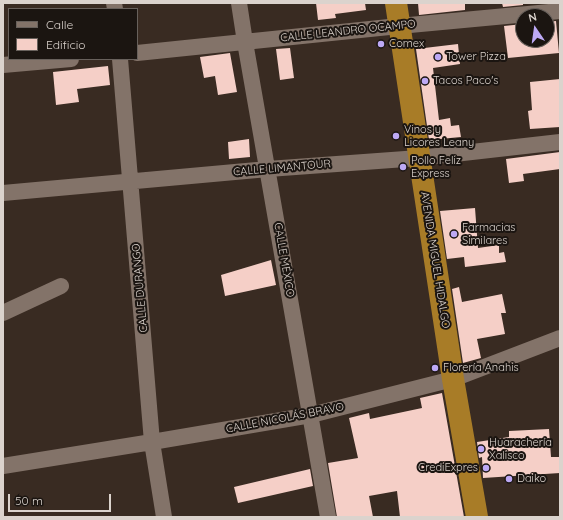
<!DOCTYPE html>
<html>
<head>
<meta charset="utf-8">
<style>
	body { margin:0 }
	#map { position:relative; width:563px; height:520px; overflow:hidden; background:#392b22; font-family:Quicksand,sans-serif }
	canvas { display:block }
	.frame { position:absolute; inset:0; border:4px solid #dbd3cd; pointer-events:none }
	.legend { position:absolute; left:8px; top:8px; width:130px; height:52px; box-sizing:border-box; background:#1b1511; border:1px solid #68615c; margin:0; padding:5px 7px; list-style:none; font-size:12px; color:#dbd3cd }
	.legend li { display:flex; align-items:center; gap:8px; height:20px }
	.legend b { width:20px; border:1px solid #68615c }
	.north { position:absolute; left:515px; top:8px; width:40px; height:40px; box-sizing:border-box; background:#1b1511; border:1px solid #68615c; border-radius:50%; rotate:347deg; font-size:11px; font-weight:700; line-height:16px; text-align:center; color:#dbd3cd }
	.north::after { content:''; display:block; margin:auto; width:14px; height:18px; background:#bda9f5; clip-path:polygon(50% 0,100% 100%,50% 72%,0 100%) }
	.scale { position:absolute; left:8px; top:494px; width:103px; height:18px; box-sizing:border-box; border:2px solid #dbd3cd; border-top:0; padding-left:5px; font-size:12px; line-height:14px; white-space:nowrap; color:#dbd3cd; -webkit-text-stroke:3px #1b1511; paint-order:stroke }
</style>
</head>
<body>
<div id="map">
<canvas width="563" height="520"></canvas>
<div class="frame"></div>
<ul class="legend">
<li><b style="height:5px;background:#837369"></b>Calle</li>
<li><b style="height:11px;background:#f5cfc7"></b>Edificio</li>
</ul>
<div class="north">N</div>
<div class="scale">50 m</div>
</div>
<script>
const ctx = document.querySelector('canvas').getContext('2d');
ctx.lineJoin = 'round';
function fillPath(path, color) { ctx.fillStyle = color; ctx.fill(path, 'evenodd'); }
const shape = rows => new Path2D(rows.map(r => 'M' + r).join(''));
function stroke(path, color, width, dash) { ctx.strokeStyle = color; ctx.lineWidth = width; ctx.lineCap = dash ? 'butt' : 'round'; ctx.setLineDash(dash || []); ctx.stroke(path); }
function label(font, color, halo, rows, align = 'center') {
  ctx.font = font + ' Quicksand,sans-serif'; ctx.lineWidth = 4; ctx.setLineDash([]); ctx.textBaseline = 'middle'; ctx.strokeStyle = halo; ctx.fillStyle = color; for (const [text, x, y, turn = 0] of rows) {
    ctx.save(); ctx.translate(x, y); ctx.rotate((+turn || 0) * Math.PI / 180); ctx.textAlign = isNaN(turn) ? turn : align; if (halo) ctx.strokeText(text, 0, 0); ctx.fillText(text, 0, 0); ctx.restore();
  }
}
const building = shape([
	[316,3,365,3,366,10,335,14,336,18,318,20],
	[418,3,465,3,465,10,419,15],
	[502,3,523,3,523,5,503,7],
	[556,21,559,53,508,58,504,26,523,24,523,40,547,40,547,22],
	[458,44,460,64,433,68,439,120,450,118,451,126,459,125,461,137,429,140,416,49],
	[290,48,294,78,280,80,276,49],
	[230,53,237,92,218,95,215,76,204,78,200,57],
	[108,66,110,85,77,89,79,102,56,105,53,72],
	[560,79,560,127,530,129,528,111,532,110,530,82],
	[249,139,250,157,229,159,228,142],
	[560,152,560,169,523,174,524,181,509,183,506,159],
	[475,208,478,248,499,245,499,253,504,252,506,262,465,267,464,257,447,259,440,211],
	[271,260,276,285,225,296,221,275],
	[459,287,462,302,502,294,506,313,501,313,505,334,477,339,481,358,463,363,452,289],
	[442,393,464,517,400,517,397,491,369,496,373,517,337,517,328,463,358,458,349,418,369,413,370,419,422,408,420,398],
	[549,429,551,457,560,457,560,473,483,478,482,457,479,458,477,442,509,437,509,431],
	[310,469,313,486,238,503,234,487]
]);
const street = shape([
	[114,3,115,9],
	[239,3,245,42,328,517],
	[137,53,399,26,560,11],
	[120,59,152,442,164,517],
	[3,65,71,59],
	[3,193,268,169,419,158,560,142],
	[3,313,61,286],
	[3,466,152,442,311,415,453,379,560,338]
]);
const highway = shape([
	[396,3,453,379,477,517]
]);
const markers = [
	[381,44,4,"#bda9f5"],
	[438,57,4,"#bda9f5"],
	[425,81,4,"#bda9f5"],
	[396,136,4,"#bda9f5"],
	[403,167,4,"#bda9f5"],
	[454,234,4,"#bda9f5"],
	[435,368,4,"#bda9f5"],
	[481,449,4,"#bda9f5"],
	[486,468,4,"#bda9f5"],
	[509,479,4,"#bda9f5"]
];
const streetNames = [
	["CALLE LEANDRO OCAMPO",348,31,-6],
	["CALLE LIMANTOUR",282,168,-5],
	["CALLE MÉXICO",284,260,80],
	["AVENIDA MIGUEL HIDALGO",435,260,81],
	["CALLE DURANGO",140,288,-95],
	["CALLE NICOLÁS BRAVO",285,418,-11]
];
const poiNames = [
	["Comex",389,44],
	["Tower Pizza",446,57],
	["Tacos Paco's",433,81],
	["Vinos y",404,130],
	["Licores Leany",404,143],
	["Pollo Feliz",411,161],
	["Express",411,174],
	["Farmacias",462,228],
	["Similares",462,241],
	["Florería Anahis",443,368],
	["Huarachería",489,443],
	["Xalisco",489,456],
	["CrediExpres",478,468,"right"],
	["Daiko",517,479]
];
fillPath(building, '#f5cfc7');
stroke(street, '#837369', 16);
stroke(highway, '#a87c27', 22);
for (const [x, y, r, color] of markers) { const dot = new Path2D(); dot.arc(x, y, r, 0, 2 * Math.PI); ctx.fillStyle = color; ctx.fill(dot); stroke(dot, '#1b1511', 1.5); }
label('11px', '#dbd3cd', '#1b1511', streetNames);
label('11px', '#dbd3cd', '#1b1511', poiNames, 'left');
</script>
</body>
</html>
